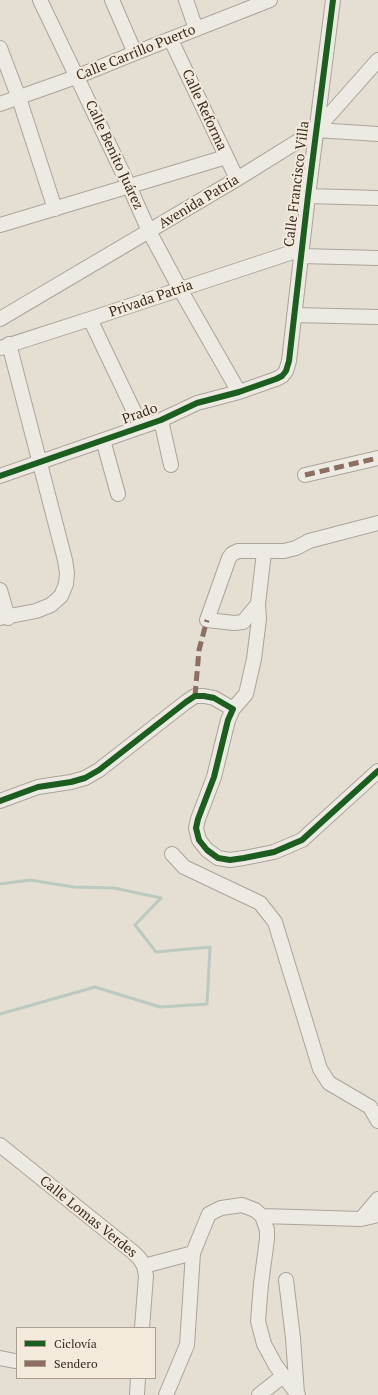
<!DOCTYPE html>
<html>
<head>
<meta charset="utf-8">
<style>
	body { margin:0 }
	#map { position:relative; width:378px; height:1395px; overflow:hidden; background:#e4ded3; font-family:"PT Serif",serif }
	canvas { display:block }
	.legend { position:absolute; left:16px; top:1327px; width:140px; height:52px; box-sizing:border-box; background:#f3eadb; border:1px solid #a99e91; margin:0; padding:5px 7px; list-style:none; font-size:12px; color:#392c23 }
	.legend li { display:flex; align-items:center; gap:8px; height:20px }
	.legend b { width:20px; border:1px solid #a99e91 }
</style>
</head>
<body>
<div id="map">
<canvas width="378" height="1395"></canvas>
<ul class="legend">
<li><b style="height:5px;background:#1b5e20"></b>Ciclovía</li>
<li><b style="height:5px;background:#8d6e63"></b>Sendero</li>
</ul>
</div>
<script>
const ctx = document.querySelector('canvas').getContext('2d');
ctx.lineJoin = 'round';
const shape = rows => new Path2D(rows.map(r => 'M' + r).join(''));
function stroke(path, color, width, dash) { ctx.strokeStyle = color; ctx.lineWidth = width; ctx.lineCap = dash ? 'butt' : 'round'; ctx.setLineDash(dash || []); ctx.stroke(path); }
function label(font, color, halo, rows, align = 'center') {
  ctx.font = font + ' "PT Serif",serif'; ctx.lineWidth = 4; ctx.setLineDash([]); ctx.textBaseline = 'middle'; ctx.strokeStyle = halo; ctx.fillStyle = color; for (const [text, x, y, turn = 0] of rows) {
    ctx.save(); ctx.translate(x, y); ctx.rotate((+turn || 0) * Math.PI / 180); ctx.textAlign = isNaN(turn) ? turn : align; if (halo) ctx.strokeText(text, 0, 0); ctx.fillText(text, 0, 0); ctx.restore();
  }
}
const stream = shape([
	[0,884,30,880,74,887,114,888,161,898,135,925,156,952,210,947,207,1004,160,1007,95,987,0,1014]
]);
const minor = shape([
	[40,0,129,186,149,231,180,289,239,392],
	[112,0,135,53],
	[186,0,196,29],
	[171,40,237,179],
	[0,48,19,98,55,209],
	[0,104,76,77,135,53,270,0],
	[316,130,378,134],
	[308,196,378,198],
	[0,225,226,157],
	[301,256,378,258],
	[294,315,378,317],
	[0,319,237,179,316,130,378,60],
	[90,319,141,426],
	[0,348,90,319,302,249],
	[161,420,171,465],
	[103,440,118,494],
	[305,475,378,458],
	[0,476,161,420,197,403,239,392,276,379,282,376,286,371,289,361,308,196,333,0],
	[0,590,8,618],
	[258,604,243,622,234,623,207,620,229,558,232,554,238,551,284,551,296,548,309,541,378,523],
	[0,618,36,611,51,605,61,596,66,584,67,573,65,560,9,344],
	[233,709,246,694,254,659,259,619,258,604,264,552],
	[0,801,38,787,71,782,85,778,99,770,186,702,195,696,204,696,214,698,233,709,228,720,214,777,198,819,196,828,199,840,207,850,218,858,230,860,244,858,274,852,302,840,378,771],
	[172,854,184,867,260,903,275,922,320,1069,329,1083,370,1107,378,1121],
	[0,1145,133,1252,140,1259,144,1266,146,1276,142,1328],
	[262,1216,361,1219,378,1215],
	[361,1219,378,1199],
	[144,1266,193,1253,209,1214,221,1208,242,1205,255,1210,262,1216,267,1230,267,1239,261,1284,258,1321,264,1344,276,1366,298,1395],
	[286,1280,293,1338,297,1394],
	[0,1358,15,1361],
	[137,1395,138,1378],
	[166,1395,187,1345,193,1253],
	[259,1395,283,1376]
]);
const quiet = shape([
	[305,475,378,458],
	[195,696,199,650,207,620]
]);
const cycleway = shape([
	[0,476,161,420,197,403,239,392,276,379,282,376,286,371,289,361,308,196,333,0],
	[0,801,38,787,71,782,85,778,99,770,186,702,195,696,204,696,214,698,233,709,228,720,214,777,198,819,196,828,199,840,207,850,218,858,230,860,244,858,274,852,302,840,378,771]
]);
const streetNames = [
	["Calle Carrillo Puerto",136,53,-22],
	["Calle Reforma",204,110,65],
	["Calle Benito Juárez",114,155,65],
	["Calle Francisco Villa",297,184,-83],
	["Avenida Patria",199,202,-31],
	["Privada Patria",151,299,-19],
	["Prado",140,414,-20],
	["Calle Lomas Verdes",88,1217,39]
];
stroke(stream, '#bcc9c1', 3);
stroke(minor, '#aaa49b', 16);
stroke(minor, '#edeae3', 14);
stroke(quiet, '#8d6e63', 5, [10, 5]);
stroke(cycleway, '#1b5e20', 6);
label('14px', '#392c23', '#f3eadb', streetNames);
</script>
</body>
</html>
